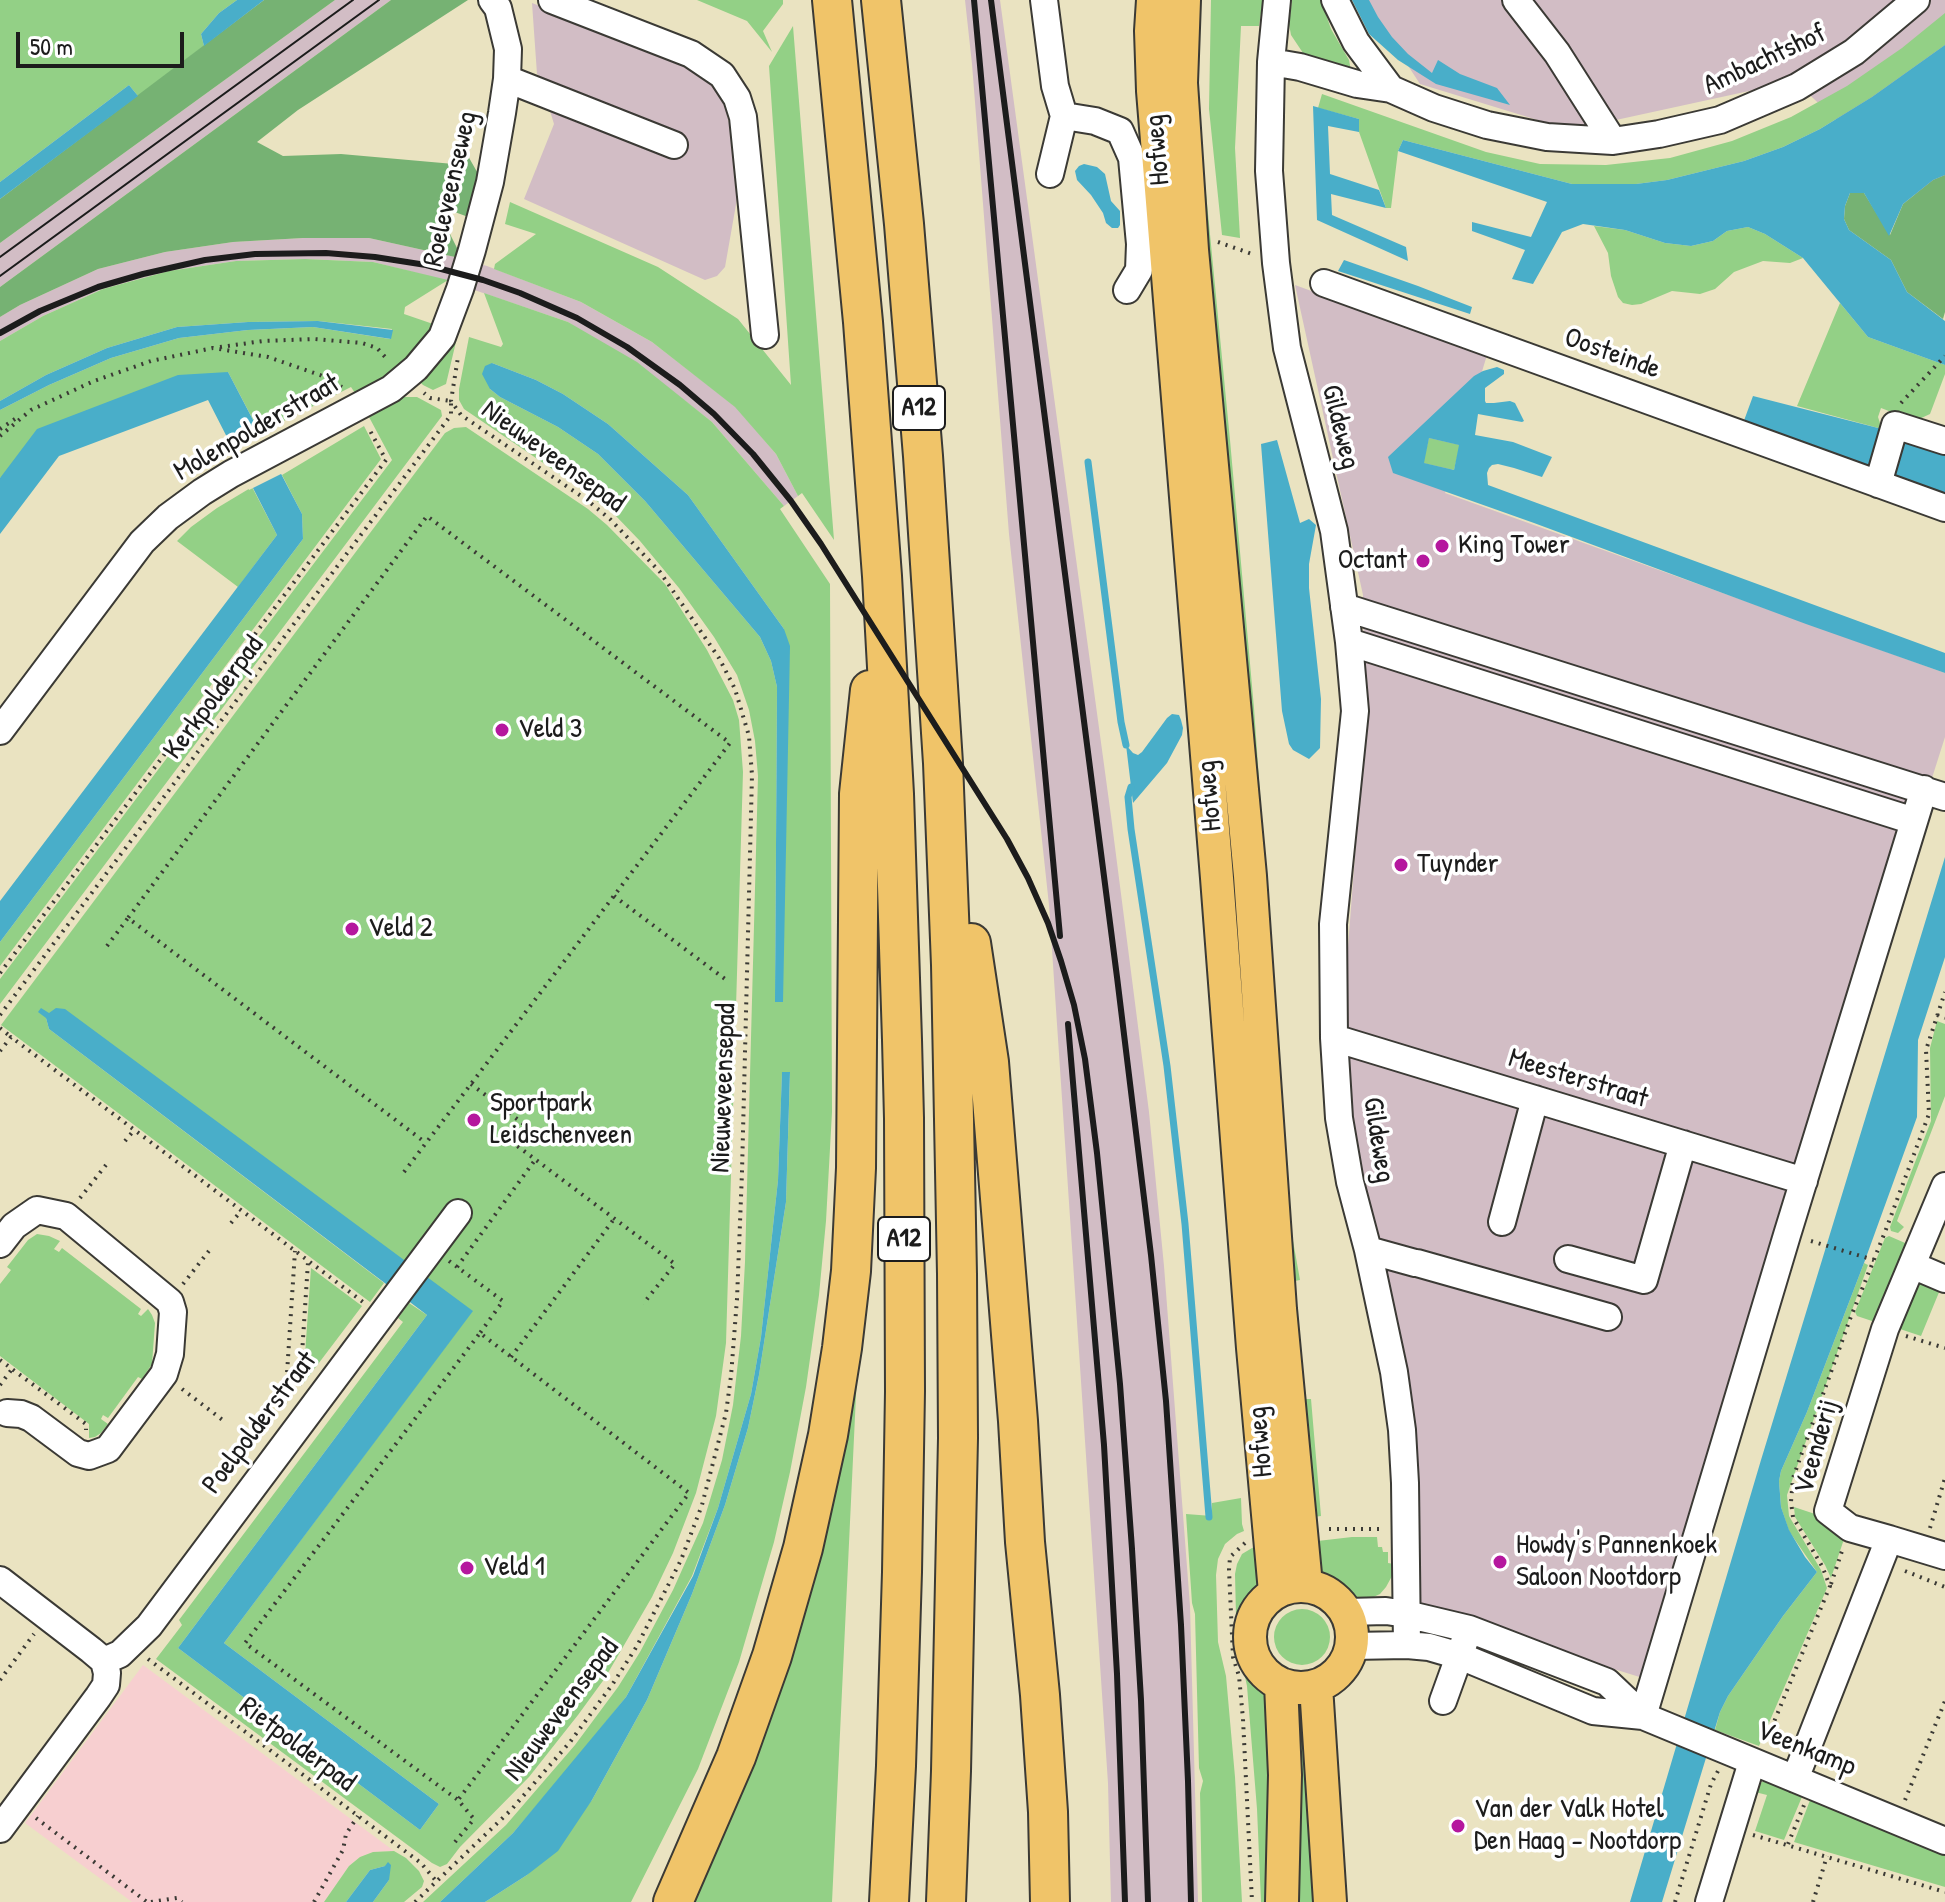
<!DOCTYPE html>
<html>
<head>
<meta charset="utf-8">
<style>
	body { margin:0 }
	#map { position:relative; width:1945px; height:1902px; overflow:hidden; background:#eae3c1; font-family:"Patrick Hand",sans-serif }
	canvas { display:block }
	.scale { position:absolute; left:16px; top:32px; width:168px; height:36px; box-sizing:border-box; border:4px solid #1c1c1c; border-top:0; padding-left:10px; font-size:24px; line-height:28px; white-space:nowrap; color:#1c1c1c; -webkit-text-stroke:6px #fff; paint-order:stroke }
</style>
</head>
<body>
<div id="map">
<canvas width="1945" height="1902"></canvas>
<div class="scale">50 m</div>
</div>
<script>
const ctx = document.querySelector('canvas').getContext('2d');
ctx.lineJoin = 'round';
function fillPath(path, color) { ctx.fillStyle = color; ctx.fill(path, 'evenodd'); }
const shape = rows => new Path2D(rows.map(r => 'M' + r).join(''));
function stroke(path, color, width, dash) { ctx.strokeStyle = color; ctx.lineWidth = width; ctx.lineCap = dash ? 'butt' : 'round'; ctx.setLineDash(dash || []); ctx.stroke(path); }
function label(font, color, halo, rows, align = 'center') {
  ctx.font = font + ' "Patrick Hand",sans-serif'; ctx.lineWidth = 7; ctx.setLineDash([]); ctx.textBaseline = 'middle'; ctx.strokeStyle = halo; ctx.fillStyle = color; for (const [text, x, y, turn = 0] of rows) {
    ctx.save(); ctx.translate(x, y); ctx.rotate((+turn || 0) * Math.PI / 180); ctx.textAlign = isNaN(turn) ? turn : align; if (halo) ctx.strokeText(text, 0, 0); ctx.fillText(text, 0, 0); ctx.restore();
  }
}
const built = shape([
	[143,1665,394,1851,373,1852,360,1857,349,1866,324,1902,132,1902,25,1823]
]);
const industrial = shape([
	[335,0,391,0,0,287,0,243],
	[965,0,1000,0,1111,816,1149,1112,1164,1266,1190,1606,1198,1902,1111,1902,1108,1783,1049,905,1009,534,972,64],
	[1365,0,1945,0,1945,223,1795,81,1570,130,1420,84],
	[532,3,697,66,717,84,724,101,741,176,725,267,717,276,705,280,524,199,554,124,547,101,553,86,537,74],
	[303,238,369,238,455,257,487,266,581,302,652,342,736,407,776,454,798,496,784,506,712,422,689,404,568,322,448,281,373,262,305,259,236,261,169,271,103,289,43,316,0,341,0,317,20,305,98,269,165,252,233,242],
	[1295,285,1487,355,1445,493,1945,673,1945,737,1646,1679,1414,1607,1415,1446,1388,1282,1352,1142,1344,1000,1365,723,1363,595]
]);
const green = shape([
	[0,0,237,0,219,13,201,34,204,46,138,96,129,85,0,182],
	[697,0,783,0,783,4,763,31,772,52,747,21],
	[1211,0,1263,0,1259,26,1241,26,1235,148,1240,238,1222,235,1209,109],
	[1292,0,1321,0,1331,29,1349,60,1351,71,1303,53,1291,35,1289,24],
	[1945,13,1945,45,1872,97,1820,129,1783,147,1744,161,1667,180,1636,184,1572,184,1403,140,1398,151,1391,208,1386,208,1359,132,1359,119,1318,108,1322,94,1486,152,1540,164,1606,165,1670,158,1732,141,1791,117,1847,86,1902,48],
	[793,26,834,540,802,493,798,496,776,454,735,407,652,342,581,302,494,269,495,264,536,234,505,224,510,202,658,267,738,319,791,385,769,66],
	[1197,63,1202,152,1230,440,1254,708,1290,1224,1300,1280,1290,1282,1189,84],
	[1594,226,1625,230,1665,243,1691,246,1713,241,1727,231,1748,227,1765,234,1803,258,1790,263,1763,261,1734,272,1715,289,1700,294,1672,291,1641,304,1632,305,1623,303,1618,297,1611,276,1608,253],
	[305,259,373,262,448,280,405,307,404,314,436,325,403,366,355,393,351,387,260,433,228,372,0,478,0,410,49,385,111,358,179,338,248,330,313,327,390,339,392,329,318,321,248,322,177,327,107,348,46,375,0,401,0,341,43,316,103,289,169,271,236,261],
	[484,293,568,322,637,362,712,422,784,506,780,509,830,584,832,1112,826,1221,819,1295,806,1387,790,1472,774,1542,739,1662,698,1769,631,1902,485,1902,527,1875,592,1800,647,1700,692,1594,725,1505,748,1428,759,1375,786,1202,790,1073,782,1073,778,1180,761,1337,751,1394,718,1508,692,1576,626,1697,579,1756,513,1833,440,1902,423,1902,506,1825,575,1745,618,1687,640,1652,673,1590,703,1523,722,1460,733,1405,741,1336,745,1262,758,776,755,741,749,710,737,675,714,637,679,588,640,541,614,514,577,486,464,409,459,400,459,389,469,337,501,347,503,344],
	[492,363,536,380,563,394,608,424,688,495,784,629,775,1001,777,687,771,661,760,637,645,501,598,454,558,427,500,397,490,389],
	[1840,303,1868,337,1945,365,1945,374,1930,414,1915,421,1881,408,1878,417,1882,429,1797,406],
	[464,308,446,384,433,390,423,385,419,381],
	[404,397,417,397,441,410,442,416,0,1004,0,979,392,460,369,417],
	[364,426,381,459,0,966,0,942,303,539,302,514,282,475],
	[466,427,588,509,607,525,665,584,707,650,733,700,739,720,743,772,726,1343,716,1416,696,1493,673,1553,652,1597,605,1678,578,1715,529,1777,460,1847,447,1864,440,1867,432,1863,156,1659,182,1625,179,1620,403,1322,398,1318,409,1303,427,1315,178,1648,420,1830,439,1804,224,1643,472,1311,46,1018,49,1029,384,1283,370,1302,1,1025,445,433,454,428],
	[1429,438,1460,445,1454,470,1423,463],
	[252,487,277,535,238,587,177,541,191,527,217,508],
	[1937,1021,1945,1024,1945,1096,1897,1221,1904,1227,1898,1233,1891,1231,1890,1227,1931,1121,1930,1048],
	[37,1234,49,1236,60,1241,54,1249,59,1252,62,1248,141,1309,138,1314,141,1316,148,1309,152,1315,155,1323,152,1364,142,1379,138,1377,108,1418,103,1415,101,1419,108,1424,101,1433,95,1437,89,1438,89,1424,0,1356,0,1284,11,1270,7,1267,28,1240],
	[1889,1236,1912,1246,1881,1324,1857,1316,1855,1312,1885,1238],
	[1864,1263,1868,1265,1787,1495,1789,1516,1821,1570,1827,1588,1759,1746,1715,1730,1720,1712,1728,1696,1783,1616,1817,1572,1789,1531,1781,1507,1779,1481,1781,1471,1807,1412],
	[311,1268,362,1306,303,1384],
	[1921,1280,1942,1285,1921,1336,1894,1327,1914,1285],
	[858,1353,832,1902,685,1902],
	[1304,1399,1311,1399,1321,1516,1306,1518],
	[1241,1498,1242,1524,1244,1531,1237,1534,1225,1544,1218,1559,1216,1575,1218,1642,1226,1676,1235,1777,1242,1902,1202,1902,1200,1793,1203,1781,1199,1768,1195,1614,1192,1603,1186,1514,1212,1516,1212,1503],
	[1794,1507,1821,1516,1825,1526,1834,1532,1845,1536,1831,1578,1825,1565,1795,1517],
	[1352,1537,1377,1537,1378,1547,1382,1547,1383,1552,1388,1552,1388,1563,1394,1564,1392,1576,1386,1587,1380,1594,1369,1599,1352,1598,1325,1578,1318,1571,1309,1542],
	[1258,1546,1264,1583,1245,1613,1241,1637,1241,1647,1248,1666,1266,1688,1276,1902,1261,1902,1257,1809,1247,1686,1239,1649,1236,1616,1235,1574,1237,1564,1242,1554,1252,1548],
	'1274 1637a28 28 0 1 1 56 0a28 28 0 1 1-56 0Z',
	[1289,1699,1305,1699,1322,1902,1287,1902],
	[1765,1780,1804,1792,1784,1840,1755,1831,1767,1795,1755,1792,1758,1785],
	[1812,1795,1945,1849,1945,1887,1794,1842],
	[394,1851,406,1858,419,1871,424,1881,422,1887,404,1902,373,1902,389,1880,389,1869,385,1866,370,1870,346,1902,324,1902,349,1866,360,1857,373,1852]
]);
const forest = shape([
	[264,0,335,0,0,243,0,199],
	[391,0,468,0,298,110,257,142,283,156,341,154,465,165,468,156,480,177,471,218,452,211,445,224,458,250,455,257,369,238,303,238,233,242,165,252,98,269,20,305,0,317,0,287],
	[1945,175,1945,312,1943,319,1907,292,1891,260,1849,230,1844,219,1845,206,1850,193,1864,193,1890,235,1903,204,1933,180]
]);
const water = shape([
	[237,0,264,0,204,46,201,34,219,13],
	[1352,0,1369,0,1378,17,1392,37,1408,54,1432,73,1438,60,1460,74,1497,88,1510,105,1436,84,1398,60,1369,34],
	[1945,45,1945,175,1933,180,1903,204,1889,236,1864,193,1850,193,1845,206,1844,219,1849,230,1891,260,1907,292,1945,321,1945,365,1868,337,1803,258,1765,234,1748,227,1727,231,1713,241,1691,246,1665,243,1625,230,1583,224,1562,232,1533,284,1512,279,1525,250,1472,231,1472,222,1531,237,1547,202,1398,151,1403,140,1572,184,1636,184,1667,180,1744,161,1783,147,1820,129,1872,97],
	[129,85,138,96,0,199,0,182],
	[1313,106,1359,119,1359,132,1328,126,1330,174,1379,190,1386,208,1331,194,1332,215,1406,247,1408,261,1317,220],
	[1084,164,1097,167,1105,174,1111,201,1120,211,1120,225,1118,228,1112,228,1106,223,1103,213,1091,195,1077,180,1075,171,1079,166],
	[1344,260,1418,286,1472,307,1470,314,1338,271],
	[318,321,393,330,391,339,313,327,248,330,179,338,111,358,49,385,0,410,0,401,46,375,107,348,177,327,248,322],
	[492,363,536,380,563,394,608,424,688,495,784,629,790,646,783,1002,775,1002,777,687,771,661,760,637,645,501,598,454,558,427,500,397,490,389,482,374,485,366],
	[1497,367,1504,370,1504,374,1485,388,1485,401,1486,403,1494,403,1510,401,1515,403,1524,421,1522,422,1478,414,1475,435,1513,442,1552,457,1542,477,1514,468,1498,464,1492,465,1489,468,1487,473,1488,485,1945,653,1945,673,1806,624,1534,523,1393,473,1388,457,1474,376,1483,371],
	[1429,438,1459,445,1454,470,1424,463],
	[228,372,302,514,303,539,0,942,0,901,277,535,208,400,59,456,0,534,0,478,37,429,178,375],
	[1753,396,1882,429,1945,453,1945,497,1742,426],
	[1277,440,1300,523,1309,519,1316,525,1309,564,1309,588,1321,699,1320,748,1309,759,1293,750,1289,744,1282,711,1261,444],
	[1172,714,1179,715,1181,720,1183,728,1182,735,1167,763,1133,803,1126,745,1133,753,1138,755,1142,752,1167,718],
	[1945,857,1945,957,1918,1040,1917,1117,1864,1263,1807,1412,1781,1471,1779,1481,1781,1507,1789,1530,1805,1557,1817,1572,1783,1616,1728,1696,1720,1712,1662,1902,1630,1902,1761,1460],
	[41,1008,49,1013,56,1008,65,1009,473,1311,224,1643,439,1804,420,1830,178,1648,427,1315,49,1029,46,1018,38,1012],
	[782,1072,790,1072,786,1202,759,1375,748,1428,725,1505,692,1594,647,1700,592,1800,558,1851,527,1875,485,1902,440,1902,513,1833,626,1697,693,1576,718,1508,751,1394,761,1337,778,1180],
	[388,1862,391,1865,389,1880,373,1902,346,1902,370,1870,385,1866]
]);
const pier = shape([
	[264,432,285,472,249,490,229,450]
]);
const stream = shape([
	[1088,462,1121,722,1126,745],
	[1131,787,1128,797,1131,829,1167,1066,1185,1224,1209,1517]
]);
const path = shape([
	[1218,242,1252,254],
	[220,347,263,341,314,339,362,343,377,348,388,360],
	[1901,403,1945,356],
	[0,429,18,417],
	[0,436,31,410,94,381,151,361,213,348,268,357,320,375,342,387],
	[614,896,729,982],
	[107,946,128,918],
	[0,973,386,460,368,427],
	[0,1015,448,419,451,415,451,401,430,398,424,393],
	[1937,1015,1945,1018],
	[0,1028,11,1037],
	[0,1051,11,1037,363,1302],
	[471,1084,529,1128,516,1145,675,1264,643,1304],
	[125,1141,135,1129],
	[404,1172,426,1143,471,1084,730,743,427,516,128,918,426,1143],
	[80,1198,106,1165],
	[231,1223,241,1211],
	[1811,1241,1874,1260],
	[449,1261,503,1301,480,1333],
	[457,1267,535,1160],
	[183,1284,212,1247],
	[1906,1336,1945,1348],
	[511,1357,614,1219],
	[0,1360,86,1424,86,1430],
	[0,1385,12,1369],
	[300,1385,308,1262],
	[182,1389,224,1421],
	[285,1404,295,1251],
	[1930,1528,1945,1478],
	[1329,1529,1384,1529],
	[1245,1543,1230,1557,1229,1570,1233,1657,1239,1676,1243,1719,1252,1902],
	[1905,1571,1945,1587],
	[1831,1584,1842,1551],
	[148,1659,421,1863,437,1882],
	[0,1680,34,1634],
	[1764,1742,1769,1734,1830,1586,1822,1566,1793,1517,1791,1502,1793,1478,1850,1319,1885,1232,1929,1114,1926,1050,1945,992],
	[1905,1800,1945,1701],
	[36,1818,147,1902],
	[1753,1835,1945,1892],
	[455,1842,474,1819,458,1800,245,1643,480,1333,689,1493,458,1800],
	[1788,1844,1804,1805],
	[151,1902,177,1898,182,1902],
	[314,1902,343,1850,346,1834,358,1816],
	[415,1902,511,1810,570,1742,612,1685,637,1646,681,1560,702,1505,726,1413,731,1376,737,1299,742,1172,752,775,749,736,735,689,719,658,660,572,610,519,587,500,461,415,451,401,458,357],
	[1675,1902,1711,1784,1718,1771],
	[1813,1902,1827,1856]
]);
const minor = shape([
	[552,0,691,54,722,75,737,98,743,117,765,335],
	[1044,0,1055,86,1064,116,1050,174],
	[1277,0,1271,62,1300,67,1357,84,1391,89,1434,108,1487,125,1547,137,1613,141,1659,134,1720,120,1797,87,1854,52,1916,0],
	[1335,0,1356,42,1391,89],
	[1516,0,1557,53,1613,141],
	[1271,62,1269,171,1276,263,1287,348,1334,531,1349,642,1355,711,1333,924,1334,1038,1339,1118,1350,1182,1368,1250,1394,1372,1402,1430,1405,1483,1407,1645],
	[507,79,674,145],
	[1064,116,1095,121,1120,131,1132,158,1140,244,1139,270,1127,290],
	[1324,283,1945,508],
	[1878,484,1895,425,1945,441],
	[1344,607,1945,797],
	[1349,642,1914,821],
	[0,731,142,542,168,517,202,492,231,474,391,389,416,368,442,337,460,289,472,250,490,182,502,113,507,79,508,49,498,8,492,0],
	[1334,1038,1804,1181],
	[1502,1222,1535,1099],
	[0,1244,14,1226,37,1210,66,1216,170,1302,173,1312,170,1354,164,1374,108,1449,89,1456,78,1453,31,1418,21,1414,7,1413],
	[1368,1250,1415,1263],
	[1568,1259,1644,1280,1683,1144],
	[1417,1263,1608,1317],
	[1912,1265,1945,1279],
	[1889,1539,1945,1556],
	[0,1580,91,1650,104,1661,107,1673,106,1685,98,1697,0,1829],
	[1347,1612,1386,1611,1406,1614,1469,1629,1607,1682,1643,1716],
	[1352,1646,1407,1645,1429,1647,1460,1656,1593,1711,1643,1716,1945,1841],
	[104,1661,120,1654,149,1626,458,1213],
	[1443,1701,1465,1640],
	[1643,1716,1787,1235,1924,789],
	[1795,1779,1889,1539,1850,1528,1828,1511,1885,1329,1945,1186],
	[1709,1902,1752,1762]
]);
const major = shape([
	[1153,0,1151,31,1153,91,1217,878,1253,1348,1275,1592],
	[1184,0,1181,83,1192,250,1250,876,1280,1309,1306,1585],
	'1250 1637a51 51 0 1 1 102 0a51 51 0 1 1-102 0Z',
	[1281,1684,1285,1775,1282,1902],
	[1316,1686,1330,1902]
]);
const highway = shape([
	[832,0,863,322,882,576,894,794,902,1040,904,1118,905,1391,902,1572,896,1766,889,1902],
	[881,0,904,224,923,456,943,763,951,965,957,1274,958,1438,951,1771,946,1902],
	[971,943,989,1062,1018,1421,1025,1542,1040,1695,1048,1812,1050,1902],
	[673,1902,736,1757,772,1656,803,1548,828,1435,842,1348,851,1271,856,1168,859,794,870,690]
]);
const tram = shape([
	[0,257,353,0],
	[0,276,379,0]
]);
const rail = shape([
	[974,0,1060,936],
	[991,0,1117,977,1151,1255,1166,1401,1181,1625,1188,1781,1191,1902],
	[0,333,40,311,98,287,143,274,205,260,255,254,326,253,375,257,426,265,483,280,520,293,577,318,627,347,680,385,714,414,753,454,791,501,821,544,1007,839,1028,878,1048,923,1061,961,1074,1005,1085,1059,1097,1153,1120,1384,1132,1549,1141,1700,1148,1902],
	[1068,1024,1104,1445,1117,1674,1125,1902]
]);
const markers = [
	[1442,546,8,"#b5179e"],
	[1423,561,8,"#b5179e"],
	[502,730,8,"#b5179e"],
	[1401,865,8,"#b5179e"],
	[352,929,8,"#b5179e"],
	[474,1120,8,"#b5179e"],
	[1500,1562,8,"#b5179e"],
	[467,1568,8,"#b5179e"],
	[1458,1826,8,"#b5179e"]
];
const shields = [
	[919,408,52],
	[904,1239,52]
];
const shieldNames = [
	["A12",919,408],
	["A12",904,1239]
];
const streetNames = [
	["Ambachtshof",1765,60,-25],
	["Hofweg",1158,150,-95],
	["Roeleveenseweg",451,189,-77],
	["Oosteinde",1612,354,20],
	["Gildeweg",1340,427,76],
	["Molenpolderstraat",257,428,-30],
	["Nieuweveensepad",553,457,36],
	["Kerkpolderpad",214,698,-53],
	["Hofweg",1210,796,-95],
	["Meesterstraat",1578,1079,17],
	["Nieuweveensepad",724,1088,-88],
	["Gildeweg",1378,1140,81],
	["Poelpolderstraat",260,1423,-53],
	["Hofweg",1261,1442,-95],
	["Veenderij",1817,1447,-74],
	["Nieuweveensepad",562,1710,-53],
	["Rietpolderpad",297,1745,37],
	["Veenkamp",1806,1749,22]
];
const poiNames = [
	["King Tower",1458,546],
	["Octant",1407,561,"right"],
	["Veld 3",518,730],
	["Tuynder",1417,865],
	["Veld 2",368,929],
	["Sportpark",490,1104],
	["Leidschenveen",490,1136],
	["Howdy's Pannenkoek",1516,1546],
	["Saloon Nootdorp",1516,1578],
	["Veld 1",483,1568],
	["Van der Valk Hotel",1474,1810],
	["Den Haag - Nootdorp",1474,1842]
];
fillPath(built, '#f7cfd0');
fillPath(industrial, '#d2bdc5');
fillPath(green, '#93d086');
fillPath(forest, '#76b273');
fillPath(water, '#49aec9');
fillPath(pier, '#eae3c1');
stroke(stream, '#49aec9', 7);
stroke(minor, '#3b3a35', 30);
stroke(major, '#3b3a35', 36);
stroke(highway, '#3b3a35', 42);
stroke(path, '#3b3a35', 4, [2, 6]);
stroke(minor, '#fff', 26);
stroke(major, '#f0c469', 32);
stroke(highway, '#f0c469', 38);
stroke(tram, '#1c1c1c', 2);
stroke(rail, '#1c1c1c', 6);
for (const [x, y, r, color] of markers) { const dot = new Path2D(); dot.arc(x, y, r, 0, 2 * Math.PI); ctx.fillStyle = color; ctx.fill(dot); stroke(dot, '#fff', 3); }
for (const [x, y, w] of shields) { const box = new Path2D(); box.roundRect(x - w / 2, y - 22, w, 44, 6); ctx.fillStyle = '#fff'; ctx.fill(box); stroke(box, '#1c1c1c', 2); }
label('bold 26px', '#1c1c1c', null, shieldNames);
label('28px', '#1c1c1c', '#fff', streetNames);
label('28px', '#1c1c1c', '#fff', poiNames, 'left');
</script>
</body>
</html>
